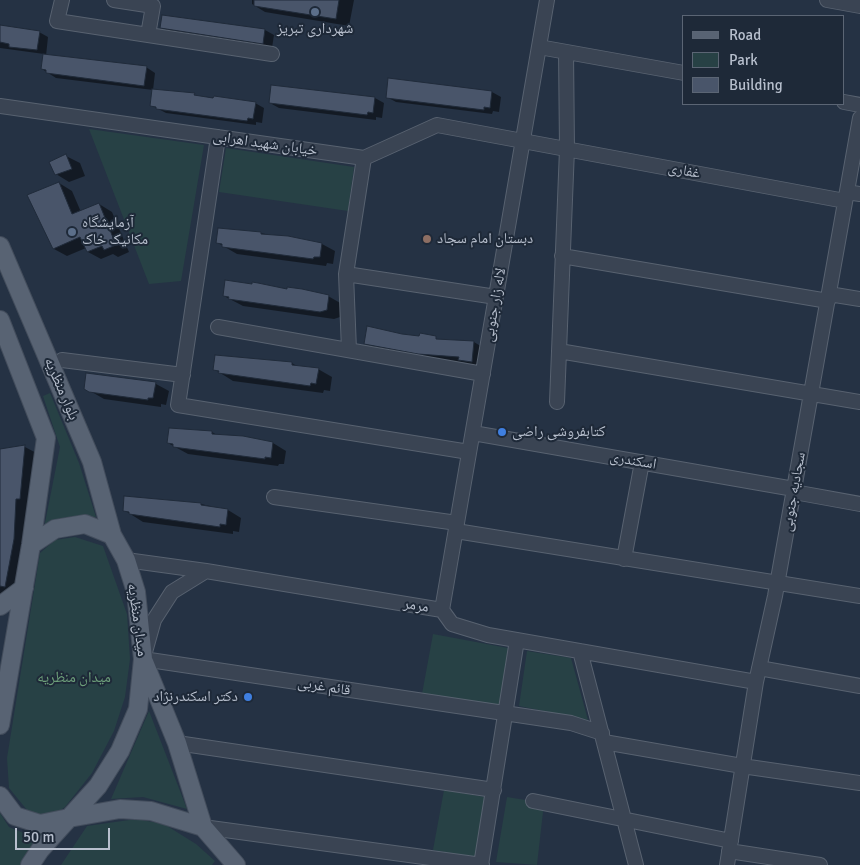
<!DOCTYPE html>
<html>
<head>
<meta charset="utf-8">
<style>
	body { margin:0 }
	#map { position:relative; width:860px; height:865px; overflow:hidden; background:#253244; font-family:Signika,sans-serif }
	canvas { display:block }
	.legend { position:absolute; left:682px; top:15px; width:162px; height:90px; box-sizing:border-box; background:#1e2938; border:1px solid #5b6574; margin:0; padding:6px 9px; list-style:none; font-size:15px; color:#b7bfcd }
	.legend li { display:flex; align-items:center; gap:10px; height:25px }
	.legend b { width:25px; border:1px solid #5b6574 }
	.scale { position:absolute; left:15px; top:828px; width:95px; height:22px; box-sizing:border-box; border:2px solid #b7bfcd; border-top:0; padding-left:6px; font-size:15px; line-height:18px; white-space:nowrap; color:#b7bfcd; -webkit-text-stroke:4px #1e2938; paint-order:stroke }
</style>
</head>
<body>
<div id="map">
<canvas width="860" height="865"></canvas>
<ul class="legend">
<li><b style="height:6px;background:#586373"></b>Road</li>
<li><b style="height:14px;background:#274145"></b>Park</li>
<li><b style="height:14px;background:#49556a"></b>Building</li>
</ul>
<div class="scale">50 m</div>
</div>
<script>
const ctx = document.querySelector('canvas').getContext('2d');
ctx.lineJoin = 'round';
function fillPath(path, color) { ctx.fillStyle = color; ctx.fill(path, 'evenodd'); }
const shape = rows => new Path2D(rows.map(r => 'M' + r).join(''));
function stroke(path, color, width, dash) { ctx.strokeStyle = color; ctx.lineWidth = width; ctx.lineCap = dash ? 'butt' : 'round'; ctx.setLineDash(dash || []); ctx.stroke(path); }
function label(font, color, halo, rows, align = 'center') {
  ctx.font = font + ' Signika,"Noto Naskh Arabic",sans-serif'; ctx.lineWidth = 4; ctx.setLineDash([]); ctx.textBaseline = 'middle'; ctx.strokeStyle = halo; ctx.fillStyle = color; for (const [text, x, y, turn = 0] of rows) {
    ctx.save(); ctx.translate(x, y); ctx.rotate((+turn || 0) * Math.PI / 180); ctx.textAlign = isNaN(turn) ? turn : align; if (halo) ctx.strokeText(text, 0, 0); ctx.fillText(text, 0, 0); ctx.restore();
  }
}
const green = shape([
	[89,129,204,145,181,281,149,284],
	[226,148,354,167,348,211,219,192],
	[50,393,79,463,96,517,80,518,44,528,60,447,43,396],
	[75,537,103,546,127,614,130,659,125,697,114,731,92,773,65,807,55,814,41,815,27,810,9,788,7,758,40,553,55,540],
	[433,634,508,648,501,706,422,694],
	[527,651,571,658,588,720,519,706],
	[149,711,187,809,143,797,111,799],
	[444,790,485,797,477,858,433,850],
	[507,797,544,803,537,865,496,862],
	[0,813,9,827,26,834,44,833,21,865,0,865],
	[136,819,164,824,196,844,215,861,212,865,61,865,87,826]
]);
const shadow = shape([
	[252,0,354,0,349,26,265,12,252,4],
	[0,25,39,32,48,37,46,56,146,67,155,73,153,90,255,103,264,108,262,123,256,122,256,125,166,113,151,105,153,90,56,78,42,69,44,54,0,48],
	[161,27,265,30,274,35,272,48,170,32],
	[389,79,492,92,501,97,499,112,493,111,492,114,396,102,387,97],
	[272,86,375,98,384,103,382,118,376,117,376,120,279,108,270,103],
	[66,156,80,163,85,176,69,182,56,174],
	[59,183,72,191,81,212,99,204,112,212,129,252,118,257,113,254,101,259,88,252,86,248,67,256,54,249],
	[260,233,322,244,335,251,333,264,327,263,326,266,237,254,218,243],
	[224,296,328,296,342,304,340,317,334,319,243,306],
	[421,335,441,340,474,342,487,350,485,369,473,367,466,363,378,351,365,343,402,336,420,338],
	[292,363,298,367,318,369,332,377,330,391,324,390,323,393,233,381,214,369],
	[156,384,169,391,166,405,161,404,161,407,104,399,85,388],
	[212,432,217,435,273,443,286,451,284,464,279,464,278,466,188,454,168,443],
	[25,447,40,455,22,589,0,597,0,451],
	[201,504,228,510,241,518,239,532,233,531,233,534,143,522,124,510]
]);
const building = shape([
	[254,0,339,0,336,19,254,6,254,0],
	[162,15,265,29,263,44,160,28,162,15],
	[0,25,40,31,37,50,9,47,9,44,0,42,0,25],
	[43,54,147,66,144,86,46,73,46,70,41,69,43,54],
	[388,78,492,91,490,108,484,107,484,110,386,98,388,78],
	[271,85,375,97,373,113,368,112,367,115,269,103,271,85],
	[152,89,195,93,194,95,213,98,214,96,256,102,253,119,248,118,247,121,156,109,156,107,150,106,152,89],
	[66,154,72,169,55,175,49,162,66,154],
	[59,182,72,214,99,203,116,245,104,250,102,246,87,252,80,237,53,249,27,195,59,182],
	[218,228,261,232,261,234,288,236,322,243,320,257,314,257,313,259,222,247,222,244,216,243,218,228],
	[225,280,252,284,252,282,258,283,287,289,287,287,302,289,329,295,327,310,320,312,228,299,229,297,223,296,225,280],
	[367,326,402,334,419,336,420,333,436,336,436,339,474,341,472,362,458,360,459,357,418,354,364,344,367,326],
	[215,355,292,362,292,365,319,368,316,384,311,383,310,386,218,373,219,371,213,370,215,355],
	[86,373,156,382,153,398,148,398,148,400,89,392,84,389,86,373],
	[169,428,212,431,212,434,243,436,273,442,271,458,265,457,265,459,173,447,173,444,167,443,169,428],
	[25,445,20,499,16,499,14,539,5,587,0,586,0,449,25,445],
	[124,496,201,503,201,505,228,509,226,525,220,524,220,527,129,514,129,512,123,511,124,496]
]);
const minor = shape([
	[62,0,57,21,272,54],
	[114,0,153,6,148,35],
	[827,0,860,6],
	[539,47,684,73],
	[844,102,860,105],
	[0,106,364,158,437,125,845,201],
	[218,137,178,405,469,452],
	[847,192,860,194],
	[562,256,828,301],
	[346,274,496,297],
	[829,294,860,299],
	[218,327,483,374],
	[349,350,346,274,364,158],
	[559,351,860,402],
	[62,360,183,375],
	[557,402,567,149,566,52],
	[473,433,794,489],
	[794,492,860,504],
	[274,497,457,523],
	[456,531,860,596],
	[624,559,642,462],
	[126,560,206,571,442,610,452,624,488,635,756,682],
	[206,571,172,592,154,620,143,659,571,723,602,733],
	[442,610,547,0],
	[580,651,636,865],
	[759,668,860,686],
	[604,742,742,766,860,783],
	[177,743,494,790],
	[533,801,731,841],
	[203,827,482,865],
	[729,851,820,865],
	[481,865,517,640],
	[727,865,756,682,775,596,860,118]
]);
const major = shape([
	[0,246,92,462,112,535],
	[0,320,46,438,31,545,0,725],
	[0,606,24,588],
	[0,796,15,816,40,824,69,818,98,786,120,751,138,709,143,659,136,592,126,560,112,535,85,524,55,529,31,545],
	[203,827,236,865],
	[30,865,40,850,69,818,120,809,151,811,203,827,177,743,144,662]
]);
const markers = [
	[315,12,5,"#5c6f8a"],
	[72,232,5,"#5c6f8a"],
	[427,239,5,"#8d6e63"],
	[502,432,5,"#3f7fe0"],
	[248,697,5,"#3f7fe0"]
];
const poiNames = [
	["شهرداری تبریز",315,29,"center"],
	["آزمایشگاه",82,223],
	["مکانیک خاک",82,240],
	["دبستان امام سجاد",437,239],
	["کتابفروشی راضی",512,432],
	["دكتر اسكندرنژاد",238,697,"right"]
];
const streetNames = [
	["خیابان شهید اهرابی",265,144,8],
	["غفاری",684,171,11],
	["لاله زار جنوبی",495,305,-80],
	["بلوار منظریه",61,389,67],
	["اسکندری",633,461,10],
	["سجادیه جنوبی",794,492,-80],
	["مرمر",416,606,9],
	["ميدان منظریه",137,620,82],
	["قائم غربی",324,687,9]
];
const parkNames = [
	["میدان منظریه",74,678]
];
fillPath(green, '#274145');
fillPath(shadow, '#0007');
fillPath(building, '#49556a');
stroke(building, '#202b3a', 1);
stroke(minor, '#586270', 16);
stroke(major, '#434d5c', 20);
stroke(minor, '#3a4453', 14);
stroke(major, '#586373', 18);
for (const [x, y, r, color] of markers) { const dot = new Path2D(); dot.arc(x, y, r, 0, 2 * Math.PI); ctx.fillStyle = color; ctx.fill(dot); stroke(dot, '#1e2938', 2); }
label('15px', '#b7bfcd', '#1e2938', poiNames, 'left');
label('15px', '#b7bfcd', '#1e2938', streetNames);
label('15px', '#6d9f7a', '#1e2938', parkNames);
</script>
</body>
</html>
